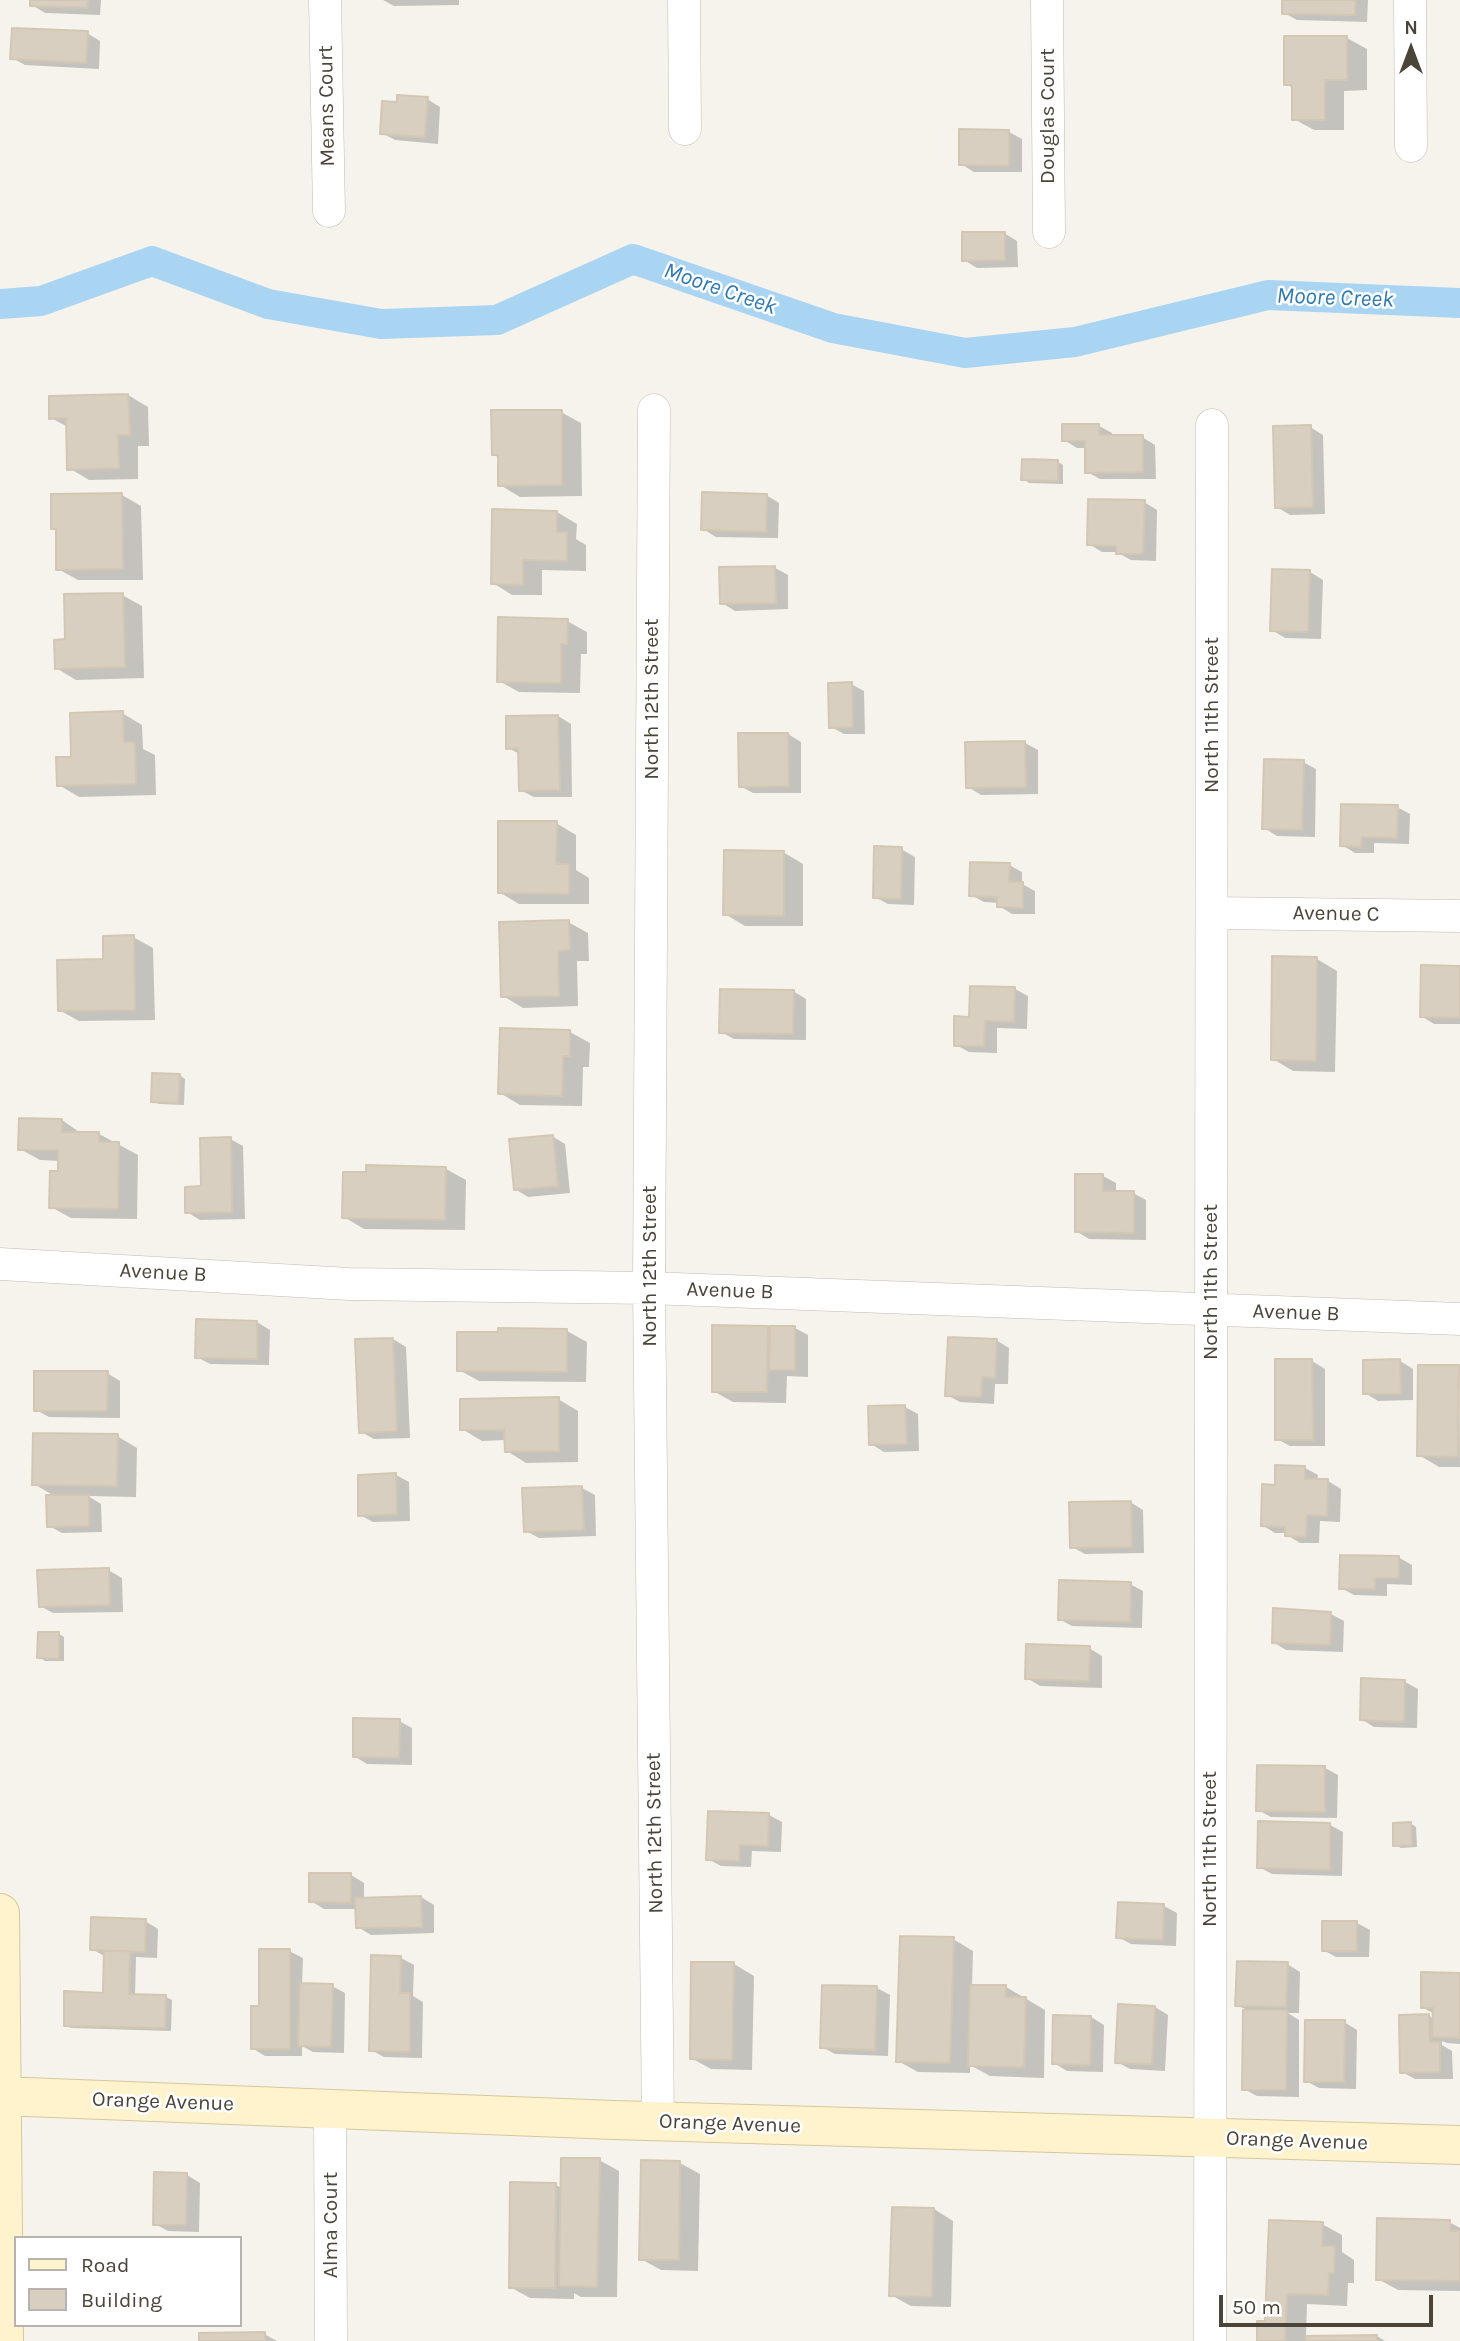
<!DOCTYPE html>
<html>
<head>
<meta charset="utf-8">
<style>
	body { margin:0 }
	#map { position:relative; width:1460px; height:2341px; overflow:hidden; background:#f6f3ec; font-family:Karla,sans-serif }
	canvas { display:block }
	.legend { position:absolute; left:14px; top:2236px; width:228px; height:91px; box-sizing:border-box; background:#fff; border:2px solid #b7b4b0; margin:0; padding:9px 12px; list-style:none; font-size:21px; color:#4b4439 }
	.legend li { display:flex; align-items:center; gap:14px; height:35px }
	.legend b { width:35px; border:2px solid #b7b4b0 }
	.north { position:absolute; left:1376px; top:14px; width:70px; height:70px; -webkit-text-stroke:5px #fff; paint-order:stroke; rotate:0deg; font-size:19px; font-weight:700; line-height:28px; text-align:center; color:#4b4439 }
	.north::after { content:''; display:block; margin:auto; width:24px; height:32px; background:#4b4439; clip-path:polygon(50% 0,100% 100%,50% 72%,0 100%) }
	.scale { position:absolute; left:1219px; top:2295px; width:214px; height:32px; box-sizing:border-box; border:4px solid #4b4439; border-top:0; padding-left:9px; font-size:21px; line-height:24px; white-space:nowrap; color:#4b4439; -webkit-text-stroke:5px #fff; paint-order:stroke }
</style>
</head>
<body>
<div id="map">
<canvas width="1460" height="2341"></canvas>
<ul class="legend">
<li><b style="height:9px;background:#fff3cd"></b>Road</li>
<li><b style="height:19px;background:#d8cfc1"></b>Building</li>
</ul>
<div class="north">N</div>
<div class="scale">50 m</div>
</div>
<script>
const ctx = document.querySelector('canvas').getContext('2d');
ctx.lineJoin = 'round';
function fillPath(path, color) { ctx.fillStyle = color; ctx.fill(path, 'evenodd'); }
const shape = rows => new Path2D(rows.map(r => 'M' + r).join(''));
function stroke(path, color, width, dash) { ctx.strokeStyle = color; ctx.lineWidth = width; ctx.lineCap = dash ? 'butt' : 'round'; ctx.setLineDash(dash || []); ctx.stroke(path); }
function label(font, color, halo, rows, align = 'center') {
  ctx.font = font + ' Karla,sans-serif'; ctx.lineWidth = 5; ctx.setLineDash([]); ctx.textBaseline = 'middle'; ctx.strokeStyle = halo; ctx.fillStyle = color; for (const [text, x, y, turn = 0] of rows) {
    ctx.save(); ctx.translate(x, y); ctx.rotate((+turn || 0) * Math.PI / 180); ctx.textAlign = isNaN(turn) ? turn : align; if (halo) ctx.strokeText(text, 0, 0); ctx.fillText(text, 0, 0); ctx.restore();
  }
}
const shadow = shape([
	[32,0,101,0,100,15,45,13,32,5],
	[383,0,459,0,459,5,394,6],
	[1284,0,1368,0,1367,22,1297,20,1284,13],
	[87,33,100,41,99,69,25,65,12,58],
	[1347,38,1367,49,1367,90,1344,91,1344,130,1314,130,1294,119,1294,89,1286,84],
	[427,99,440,107,438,144,395,140,382,133,399,104],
	[1009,132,1022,139,1022,172,974,172,961,164],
	[1004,233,1017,241,1018,267,977,268,964,260],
	[128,395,148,407,149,446,138,446,138,479,89,480,69,468,68,427,51,418],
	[561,412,581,423,582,496,520,497,500,485,499,458,493,454],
	[1099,426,1112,433,1112,437,1142,437,1155,445,1156,479,1100,479,1087,472,1087,448,1077,448,1064,440],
	[1310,427,1323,435,1325,514,1290,515,1277,507],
	[1058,462,1063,465,1063,484,1029,483,1023,479],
	[122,495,141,506,143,580,78,580,58,569,57,531,53,528],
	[766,495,779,503,778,538,716,537,703,529],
	[1144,502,1157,510,1156,561,1131,560,1116,552,1102,552,1089,544],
	[557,512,577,524,576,539,586,545,586,571,542,570,542,595,512,595,493,583],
	[775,568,788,575,788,609,735,611,722,603],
	[1310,572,1323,580,1321,639,1285,638,1272,630],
	[122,595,142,606,144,678,76,680,56,668,67,641],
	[567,621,587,632,587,654,581,654,580,693,519,692,499,681],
	[851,684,864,691,865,734,844,734,831,727],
	[122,713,142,725,143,749,155,755,156,795,79,797,59,785,73,759],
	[558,716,571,724,572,797,534,797,520,790,520,754,508,748],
	[788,734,801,742,801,793,753,793,740,786],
	[1025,743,1038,750,1038,794,981,795,968,787],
	[1303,762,1316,769,1315,837,1277,836,1264,828],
	[1397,807,1410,814,1409,844,1374,843,1374,853,1355,853,1342,845],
	[556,823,576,835,576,870,589,878,589,904,519,904,499,892],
	[901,849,915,857,914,905,888,904,875,897],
	[783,852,803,864,803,926,745,926,725,914],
	[1009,865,1022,872,1022,884,1035,891,1035,914,1012,914,999,906,999,903,984,902,971,895],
	[568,922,588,933,589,961,577,961,578,1006,523,1008,503,996],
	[133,937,153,948,155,1020,79,1021,59,1010,105,961],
	[1317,959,1337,971,1335,1072,1293,1071,1273,1059],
	[1460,968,1460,1024,1434,1024,1421,1016],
	[1015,989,1028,996,1027,1029,997,1028,997,1053,969,1052,956,1045,971,1018],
	[793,991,806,999,806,1040,734,1039,721,1032],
	[570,1032,590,1043,589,1067,583,1067,582,1106,520,1105,500,1093],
	[179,1075,185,1079,184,1105,159,1104,153,1101],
	[62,1120,82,1134,99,1134,138,1155,137,1219,71,1218,51,1207,59,1173,60,1161,40,1160,20,1149],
	[552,1136,565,1144,570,1193,528,1197,515,1189],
	[230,1139,243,1146,245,1219,200,1220,187,1212],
	[446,1169,466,1180,465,1230,364,1229,344,1217],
	[1103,1176,1116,1183,1116,1193,1133,1193,1146,1200,1146,1240,1089,1239,1076,1231],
	[257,1322,270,1330,269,1365,210,1364,197,1357],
	[767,1327,771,1330,795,1328,808,1335,808,1377,787,1376,786,1403,733,1402,713,1391],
	[567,1331,587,1342,586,1382,479,1381,459,1370],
	[393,1339,406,1347,410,1438,374,1439,361,1432],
	[996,1340,1009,1348,1008,1384,995,1384,994,1404,960,1402,947,1395],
	[1312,1361,1325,1369,1325,1446,1290,1446,1277,1439],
	[1400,1361,1413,1369,1413,1400,1378,1401,1365,1393],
	[1459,1367,1460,1467,1439,1467,1419,1455],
	[107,1373,120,1381,120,1418,49,1417,36,1410],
	[558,1399,578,1411,578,1462,526,1463,507,1451,506,1440,482,1441,462,1429],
	[905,1407,918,1414,919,1451,884,1452,871,1444],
	[117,1436,137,1448,136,1497,88,1496,101,1504,102,1532,62,1533,49,1526,56,1497,34,1484],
	[1305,1468,1318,1475,1317,1481,1328,1481,1341,1489,1340,1522,1320,1521,1319,1543,1300,1543,1287,1535,1287,1533,1275,1533,1262,1525,1277,1486],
	[396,1475,409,1482,410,1521,373,1522,360,1515],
	[582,1488,595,1495,596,1536,539,1538,526,1531],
	[1130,1502,1143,1510,1144,1553,1085,1554,1072,1547],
	[1398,1557,1412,1565,1412,1585,1387,1584,1387,1596,1354,1595,1341,1588],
	[108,1570,122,1578,123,1612,53,1613,40,1606],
	[1130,1584,1143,1591,1142,1628,1072,1626,1059,1619],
	[1331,1614,1344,1621,1343,1652,1286,1650,1273,1642],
	[59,1634,64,1637,64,1661,45,1661,39,1657],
	[1089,1648,1102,1656,1102,1688,1040,1686,1027,1678],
	[1405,1682,1418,1689,1417,1728,1374,1727,1361,1719],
	[399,1721,412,1728,412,1765,367,1764,354,1756],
	[1325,1768,1338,1775,1337,1818,1271,1817,1258,1810],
	[769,1815,782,1822,781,1852,752,1851,751,1867,721,1866,708,1859],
	[1410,1823,1416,1827,1417,1847,1401,1848,1395,1845],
	[1330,1825,1343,1832,1342,1876,1272,1874,1259,1867],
	[351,1875,364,1883,364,1899,421,1897,434,1905,434,1933,371,1935,358,1927,357,1909,324,1909,311,1901],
	[1164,1906,1177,1913,1176,1946,1131,1944,1118,1937],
	[145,1921,158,1929,157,1958,136,1957,135,1996,166,1997,172,2000,171,2031,71,2028,65,2025,105,1995,106,1957,92,1949],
	[1357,1923,1370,1930,1369,1957,1336,1957,1323,1950],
	[953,1939,973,1951,972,1987,1006,1987,1045,2010,1044,2078,990,2076,970,2065,970,2073,918,2072,898,2061],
	[289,1951,303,1958,302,1985,332,1986,345,1993,344,2053,313,2052,302,2046,302,2056,265,2056,252,2048,261,2008],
	[401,1958,414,1965,413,1996,423,2002,422,2058,384,2057,371,2050],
	[693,1964,734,1964,754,1976,752,2070,711,2069,691,2058],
	[1287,1964,1300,1972,1299,2013,1288,2013,1299,2020,1299,2097,1257,2096,1244,2089,1245,2009,1237,2005],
	[1460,1975,1460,2044,1447,2043,1442,2041,1442,2045,1452,2051,1453,2079,1415,2079,1402,2072,1429,2016,1434,2019,1434,2014,1422,2007],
	[824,1987,877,1988,890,1995,888,2056,835,2054,822,2047],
	[1155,2007,1168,2015,1165,2071,1130,2069,1117,2062],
	[1091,2017,1104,2025,1103,2072,1067,2071,1054,2063],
	[1344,2022,1357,2030,1356,2089,1319,2088,1306,2081],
	[599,2160,619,2171,617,2297,581,2297,574,2293,574,2299,530,2298,510,2287,556,2185,563,2189],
	[680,2163,700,2174,698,2271,661,2270,641,2259],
	[187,2175,200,2183,199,2232,168,2231,155,2224],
	[934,2209,953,2221,951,2307,911,2306,891,2295],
	[1449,2222,1460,2228,1460,2291,1398,2290,1378,2279],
	[1322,2224,1342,2235,1342,2252,1354,2260,1354,2283,1348,2283,1347,2306,1307,2304,1306,2337,1377,2336,1385,2341,1258,2341],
	[264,2334,277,2341,201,2341]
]);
const canal = shape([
	[0,304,41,301,152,261,268,304,381,324,497,320,633,259,833,328,965,353,1075,342,1268,295,1460,303]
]);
const building = shape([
	[30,0,88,0,87,8,30,6,30,0],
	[1282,0,1355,0,1355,15,1282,14,1282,0],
	[12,28,88,31,86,63,10,59,12,28],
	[1284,36,1347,36,1347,80,1325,80,1325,120,1292,120,1292,85,1284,85,1284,36],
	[397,95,428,97,425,137,380,134,382,101,397,102,397,95],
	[959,129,1009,130,1009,166,959,165,959,129],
	[962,232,1005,232,1005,260,962,261,962,232],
	[128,394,130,435,118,435,119,468,67,470,66,418,49,419,49,396,128,394],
	[491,410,562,410,562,485,498,486,498,455,492,455,491,410],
	[1062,424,1099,424,1100,435,1143,435,1143,472,1085,473,1085,441,1062,441,1062,424],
	[1311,425,1313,507,1275,508,1273,426,1311,425],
	[1022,459,1058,460,1058,481,1021,480,1022,459],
	[702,492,767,494,766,532,701,530,702,492],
	[122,493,123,569,56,570,56,529,51,529,51,494,122,493],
	[1088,499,1145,500,1143,554,1116,554,1116,546,1087,545,1088,499],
	[492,509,557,511,557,532,567,532,567,561,523,560,523,585,491,584,492,509],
	[775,566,776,603,720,604,719,567,775,566],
	[1272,569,1310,570,1308,632,1270,631,1272,569],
	[123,593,125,667,55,669,54,640,65,639,64,594,123,593],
	[498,617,568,619,567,644,561,644,561,683,497,682,498,617],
	[852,682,853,727,829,728,828,683,852,682],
	[123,711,124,742,135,742,136,784,57,786,56,757,71,757,70,713,123,711],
	[558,715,560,790,519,791,518,748,506,749,506,716,558,715],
	[738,733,788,733,789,786,739,787,738,733],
	[1025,741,1026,787,966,788,965,742,1025,741],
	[1264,759,1304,760,1302,830,1262,829,1264,759],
	[1341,804,1398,805,1397,838,1362,837,1361,847,1340,846,1341,804],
	[498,821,557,821,556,864,569,864,569,894,498,893,498,821],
	[874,846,902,847,901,899,873,898,874,846],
	[724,850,784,851,784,916,723,915,724,850],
	[970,862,1010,863,1009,882,1023,882,1023,908,997,907,997,897,969,896,970,862],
	[569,920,570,950,558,951,559,996,501,997,499,922,569,920],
	[134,935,135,1010,58,1011,57,960,103,959,103,936,134,935],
	[1272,956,1317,957,1316,1061,1271,1060,1272,956],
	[1421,965,1460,966,1460,1018,1420,1017,1421,965],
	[970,986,1015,987,1014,1022,985,1021,984,1046,954,1046,954,1016,969,1017,970,986],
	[720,989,794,990,793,1034,719,1033,720,989],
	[500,1028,570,1030,570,1056,563,1056,562,1096,498,1094,500,1028],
	[152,1073,180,1074,178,1103,151,1102,152,1073],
	[19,1118,62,1119,62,1132,99,1132,99,1142,119,1142,118,1209,49,1208,50,1171,58,1171,58,1150,18,1150,19,1118],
	[553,1135,558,1186,514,1190,509,1139,553,1135],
	[231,1137,232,1212,185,1213,185,1187,201,1186,200,1138,231,1137],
	[366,1165,446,1167,445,1220,342,1218,343,1172,366,1172,366,1165],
	[1075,1174,1103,1174,1103,1191,1134,1191,1134,1233,1075,1232,1075,1174],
	[196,1319,257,1321,257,1359,195,1358,196,1319],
	[712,1325,768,1326,767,1392,712,1392,712,1325],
	[770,1326,795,1326,795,1370,769,1370,770,1326],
	[498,1328,567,1329,567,1372,457,1371,457,1332,498,1332,498,1328],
	[948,1337,997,1339,995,1378,982,1377,981,1397,945,1396,948,1337],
	[393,1338,397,1431,359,1433,355,1339,393,1338],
	[1275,1359,1312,1359,1313,1440,1275,1440,1275,1359],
	[1400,1359,1401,1394,1363,1394,1363,1360,1400,1359],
	[1418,1365,1459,1365,1458,1457,1417,1456,1418,1365],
	[34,1371,108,1371,107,1411,34,1411,34,1371],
	[559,1397,559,1451,505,1452,504,1430,460,1430,460,1399,559,1397],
	[905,1405,907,1444,869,1445,868,1406,905,1405],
	[33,1433,118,1434,117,1486,32,1485,33,1433],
	[1275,1465,1305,1466,1305,1479,1328,1479,1327,1516,1307,1515,1306,1537,1285,1536,1285,1527,1261,1526,1262,1484,1275,1485,1275,1465],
	[396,1473,397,1514,358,1516,358,1475,396,1473],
	[582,1486,584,1530,524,1532,522,1488,582,1486],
	[46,1495,89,1495,89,1526,47,1527,46,1495],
	[1131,1501,1132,1547,1070,1548,1069,1502,1131,1501],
	[1340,1555,1399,1556,1399,1578,1375,1578,1375,1589,1339,1589,1340,1555],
	[109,1568,110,1605,39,1607,37,1570,109,1568],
	[1059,1580,1131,1582,1130,1622,1058,1620,1059,1580],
	[1273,1608,1331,1612,1330,1645,1272,1643,1273,1608],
	[38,1632,59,1632,59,1659,37,1658,38,1632],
	[1026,1644,1090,1646,1089,1681,1025,1679,1026,1644],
	[1361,1678,1405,1680,1404,1722,1360,1720,1361,1678],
	[353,1718,400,1719,399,1758,353,1757,353,1718],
	[1257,1765,1325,1766,1325,1812,1256,1811,1257,1765],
	[708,1811,769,1813,768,1846,740,1845,739,1861,706,1860,708,1811],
	[1258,1821,1330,1823,1330,1870,1257,1868,1258,1821],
	[1411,1822,1412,1845,1393,1846,1393,1823,1411,1822],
	[309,1873,351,1873,351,1903,309,1902,309,1873],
	[421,1896,422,1927,356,1928,355,1898,421,1896],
	[1118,1902,1164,1904,1163,1940,1116,1938,1118,1902],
	[91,1917,146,1919,145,1952,90,1950,91,1917],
	[1322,1921,1357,1921,1357,1951,1322,1951,1322,1921],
	[900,1936,954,1937,950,2063,896,2062,900,1936],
	[259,1949,290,1949,290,2049,251,2049,251,2006,259,2006,259,1949],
	[104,1951,130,1951,129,1994,166,1995,165,2028,64,2026,64,1991,103,1993,104,1951],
	[371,1955,401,1956,400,1993,410,1993,410,2052,369,2051,371,1955],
	[1237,1961,1288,1962,1286,2007,1235,2006,1237,1961],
	[691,1962,734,1962,732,2060,690,2059,691,1962],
	[1421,1972,1460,1973,1460,2038,1432,2037,1433,2008,1421,2008,1421,1972],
	[300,1983,333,1984,331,2047,298,2046,300,1983],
	[822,1985,877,1986,875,2050,820,2048,822,1985],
	[970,1985,1006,1985,1006,1997,1026,1997,1024,2067,968,2066,970,1985],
	[1118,2004,1155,2006,1152,2064,1115,2063,1118,2004],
	[1243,2010,1287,2010,1286,2090,1242,2090,1243,2010],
	[1429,2014,1430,2042,1440,2042,1440,2072,1400,2073,1399,2015,1429,2014],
	[1053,2015,1091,2016,1090,2065,1052,2064,1053,2015],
	[1305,2020,1345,2020,1344,2082,1304,2082,1305,2020],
	[561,2158,600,2158,597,2287,559,2286,561,2158],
	[641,2160,680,2161,679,2260,639,2260,641,2160],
	[154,2172,187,2173,186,2225,153,2225,154,2172],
	[510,2182,556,2183,555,2288,509,2288,510,2182],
	[892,2207,934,2208,932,2297,889,2296,892,2207],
	[1377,2218,1450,2220,1450,2231,1460,2231,1460,2281,1376,2280,1377,2218],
	[1269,2220,1323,2222,1322,2246,1335,2246,1334,2273,1329,2273,1328,2295,1287,2294,1285,2341,1257,2341,1257,2321,1265,2321,1269,2220],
	[265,2332,265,2341,199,2341,199,2333,265,2332],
	[1377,2335,1377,2341,1306,2341,1306,2336,1377,2335]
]);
const street = shape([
	[325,0,329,211],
	[684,0,685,129],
	[1047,0,1049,232],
	[1410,0,1411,146],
	[654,410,649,1288,658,2122],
	[1212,913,1460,916],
	[0,1264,349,1284,649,1288,1460,1319],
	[330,2108,331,2341],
	[1210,2341,1212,425]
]);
const secondary = shape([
	[0,1913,4,2341],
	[0,2096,614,2120,1460,2145]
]);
const streetNames = [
	["Means Court",327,106,-91],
	["Douglas Court",1048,116,-90],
	["North 12th Street",652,699,-90],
	["North 11th Street",1212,715,-90],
	["Avenue C",1336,914,1],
	["North 12th Street",650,1266,-90],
	["Avenue B",163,1273,3],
	["North 11th Street",1211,1282,-90],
	["Avenue B",730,1291,2],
	["Avenue B",1296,1313,2],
	["North 12th Street",655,1833,-91],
	["North 11th Street",1210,1849,-90],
	["Orange Avenue",163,2102,2],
	["Orange Avenue",730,2124,2],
	["Orange Avenue",1297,2141,2],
	["Alma Court",331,2225,-90]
];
const waterNames = [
	["Moore Creek",720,289,19],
	["Moore Creek",1335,298,2]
];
fillPath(shadow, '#0003');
stroke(canal, '#a9d4f2', 30);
fillPath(building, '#d8cfc1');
stroke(building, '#d3c7b4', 2);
stroke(street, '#c2bbae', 33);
stroke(secondary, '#d6c79b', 40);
stroke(street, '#fff', 32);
stroke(secondary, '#fff3cd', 38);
label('21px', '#4b4439', '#fff', streetNames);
label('italic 23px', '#2e7ab2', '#fff', waterNames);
</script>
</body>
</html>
